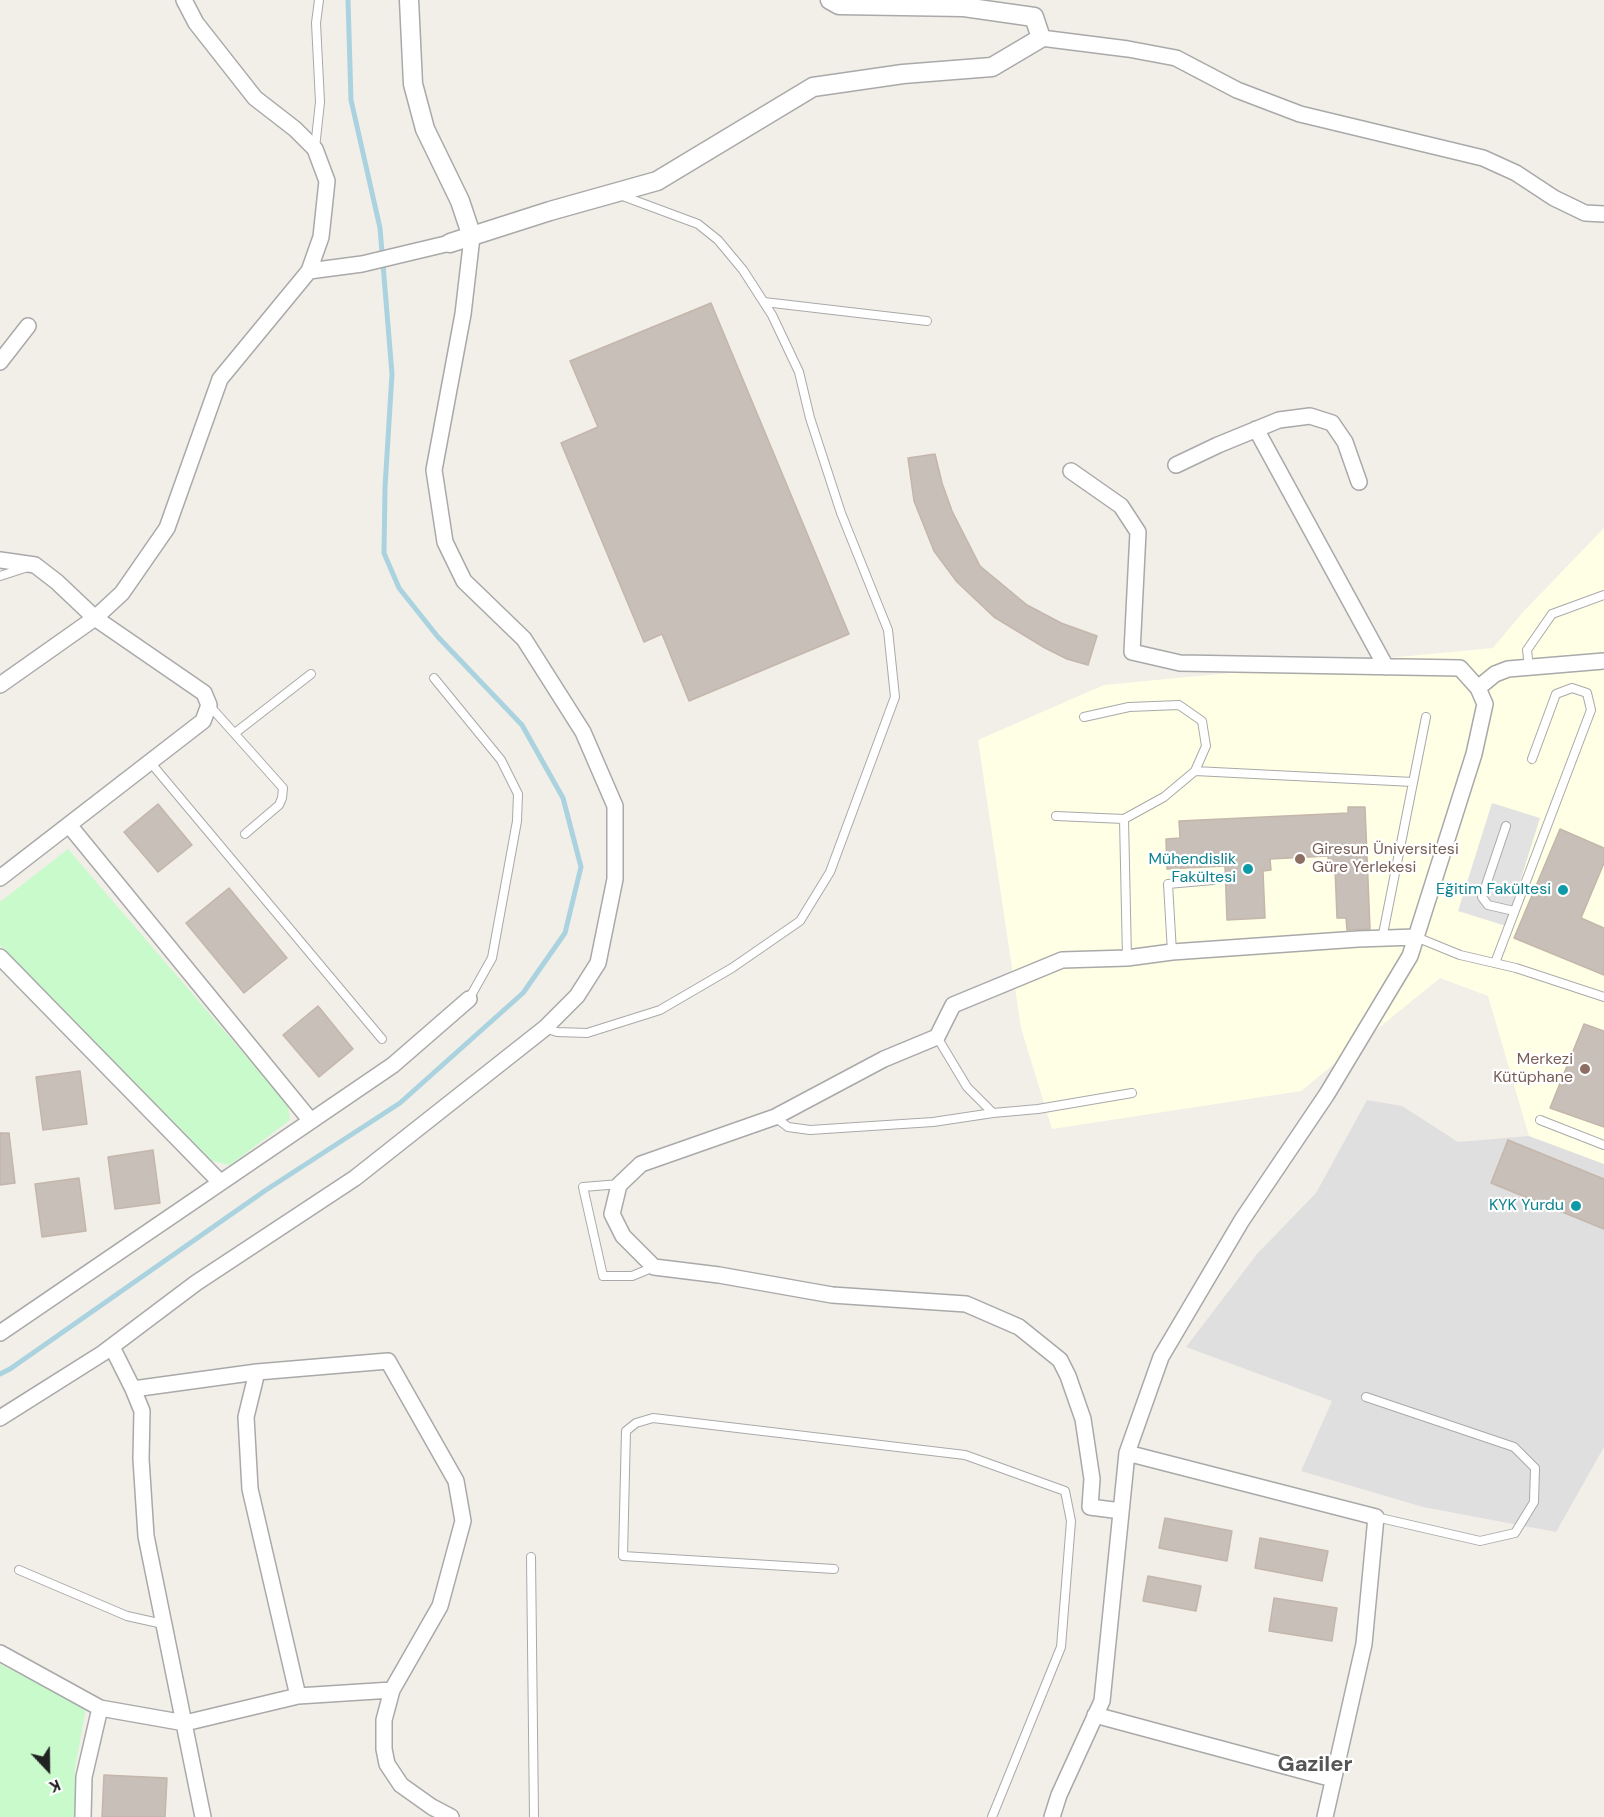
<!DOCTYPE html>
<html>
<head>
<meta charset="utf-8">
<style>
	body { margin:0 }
	#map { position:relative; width:1604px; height:1817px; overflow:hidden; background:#f2efe9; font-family:"DM Sans",sans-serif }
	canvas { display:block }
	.north { position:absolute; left:18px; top:1739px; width:60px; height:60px; -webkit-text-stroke:4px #fff; paint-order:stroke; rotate:158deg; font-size:16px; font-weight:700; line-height:24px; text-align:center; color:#222 }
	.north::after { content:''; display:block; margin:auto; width:21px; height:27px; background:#222; clip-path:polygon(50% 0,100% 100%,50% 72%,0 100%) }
</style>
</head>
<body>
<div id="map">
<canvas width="1604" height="1817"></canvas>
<div class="north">K</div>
</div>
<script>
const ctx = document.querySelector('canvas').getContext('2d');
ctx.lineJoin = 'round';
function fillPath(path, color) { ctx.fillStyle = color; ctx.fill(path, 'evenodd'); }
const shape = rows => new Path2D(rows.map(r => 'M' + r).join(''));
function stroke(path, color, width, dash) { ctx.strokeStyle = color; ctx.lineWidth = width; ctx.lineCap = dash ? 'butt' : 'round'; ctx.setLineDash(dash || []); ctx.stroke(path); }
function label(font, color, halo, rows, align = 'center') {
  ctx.font = font + ' "DM Sans",sans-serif'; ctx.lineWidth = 4.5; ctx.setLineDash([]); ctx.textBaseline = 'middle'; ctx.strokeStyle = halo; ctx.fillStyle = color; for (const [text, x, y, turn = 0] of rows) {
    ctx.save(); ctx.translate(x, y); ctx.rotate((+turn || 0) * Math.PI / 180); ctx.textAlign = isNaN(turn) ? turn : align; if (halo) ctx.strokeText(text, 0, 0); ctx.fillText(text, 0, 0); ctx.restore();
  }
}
const residential = shape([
	[1367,1100,1402,1106,1458,1142,1529,1136,1604,1163,1604,1447,1556,1532,1423,1507,1301,1471,1332,1401,1186,1347,1257,1254,1316,1193]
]);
const education = shape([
	[1604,528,1604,1164,1529,1136,1488,996,1440,978,1301,1091,1052,1129,1021,1028,978,740,1104,685,1493,648,1524,611]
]);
const park = shape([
	[68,849,288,1105,290,1120,230,1165,212,1161,0,945,0,902],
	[0,1664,86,1708,75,1768,75,1817,0,1817]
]);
const parking = shape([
	[1492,803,1540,818,1506,926,1458,911]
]);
const stream = shape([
	[0,1374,10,1369,266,1190,400,1103,523,993,565,933,581,867,563,798,522,725,438,637,399,588,384,553,385,487,392,374,380,228,351,100,348,0]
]);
const building = shape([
	[711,303,849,634,689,701,662,634,644,642,561,443,598,427,570,361,711,303],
	[935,454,942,483,952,511,980,566,1027,605,1061,623,1097,636,1088,665,1067,659,1045,648,994,617,957,582,934,551,914,501,908,458,935,454],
	[158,804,192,845,158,872,124,832,158,804],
	[1348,807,1365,807,1370,929,1347,930,1346,918,1337,918,1335,868,1329,868,1328,856,1270,859,1271,870,1263,871,1265,918,1227,920,1225,866,1167,869,1166,839,1180,838,1179,821,1348,813,1348,807],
	[1560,829,1604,848,1604,863,1581,918,1604,928,1604,975,1514,938,1560,829],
	[229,888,287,958,244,993,186,923,229,888],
	[318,1006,353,1049,319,1077,283,1035,318,1006],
	[1584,1024,1604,1031,1604,1127,1550,1108,1584,1024],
	[80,1071,87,1124,43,1130,36,1077,80,1071],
	[0,1133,9,1133,15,1183,0,1185,0,1133],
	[1508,1140,1604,1179,1604,1229,1491,1183,1508,1140],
	[153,1150,160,1203,115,1209,108,1157,153,1150],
	[79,1178,86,1231,42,1237,35,1184,79,1178],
	[1165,1518,1232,1531,1227,1561,1159,1548,1165,1518],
	[1260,1538,1328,1551,1322,1581,1255,1568,1260,1538],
	[1148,1576,1201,1586,1196,1611,1143,1601,1148,1576],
	[1274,1598,1337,1608,1332,1641,1269,1631,1274,1598],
	[104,1775,167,1778,165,1817,102,1817,104,1775]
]);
const service = shape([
	[315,148,320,102,316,23,319,0],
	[764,302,927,321],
	[0,576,28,567],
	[1529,667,1527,650,1552,614,1604,595],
	[434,678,501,760,518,794,517,821,492,958,469,999],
	[209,705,283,788,282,798,279,805,245,834],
	[1084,717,1129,707,1179,705,1202,721,1206,746,1195,771,1164,797,1124,819,1127,958],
	[235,733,311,674],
	[150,762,382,1039],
	[1195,771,1413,782],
	[1056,816,1124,819],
	[1506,826,1482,897,1488,905,1514,911],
	[1416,937,1460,955,1516,968,1604,997],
	[1382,939,1426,717],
	[1172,952,1168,884,1213,880],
	[1495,963,1591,710,1587,693,1572,688,1556,694,1532,759],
	[545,1028,557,1032,587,1033,660,1010,732,968,800,921,830,872,895,697,888,630,841,513,810,418,799,372,772,315,743,270,718,240,698,224,620,195],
	[937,1037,967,1087,993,1113,1038,1109,1132,1093],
	[775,1117,788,1127,810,1130,933,1122,993,1113],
	[1540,1120,1604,1145],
	[620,1184,583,1187,603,1276,632,1276,654,1267],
	[1366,1397,1514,1447,1535,1468,1534,1502,1515,1533,1480,1541,1376,1517],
	[531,1557,534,1817],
	[834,1569,623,1556,626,1431,636,1423,653,1418,965,1455,1065,1491,1071,1521,1061,1647,992,1817],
	[19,1570,127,1616,163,1624]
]);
const minor = shape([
	[1041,38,1128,49,1176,58,1237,90,1300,114,1483,158,1516,173,1554,198,1585,213,1604,214],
	[309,271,362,264,450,243],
	[0,362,28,326],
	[1256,429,1386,667],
	[1176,465,1218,445,1279,420,1310,416,1332,423,1345,442,1359,482],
	[0,560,35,565,57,582,95,618,204,693,209,705,203,721,0,878],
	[0,685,95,618,122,593,167,528,220,379,309,271,321,237,327,181,315,149,295,129,255,98,196,23,184,0],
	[1478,688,1495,674,1508,669,1604,661],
	[69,825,311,1121],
	[0,957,220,1182],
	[0,1333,393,1065,469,999],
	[112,1347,133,1389,142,1411,141,1459,146,1536,203,1817],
	[133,1389,257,1372],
	[0,1418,103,1353,196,1283,355,1178,545,1028,577,996,598,963,615,879,615,806,583,732,524,639,464,581,445,542,434,470,463,314,472,237],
	[1127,1453,1376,1517,1364,1644,1325,1817],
	[1121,1511,1090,1507,1092,1479,1083,1419,1068,1376,1060,1360,1019,1327,966,1304,832,1295,719,1275,654,1267,623,1236,612,1214,619,1185,641,1164,775,1117,884,1059,937,1037,953,1005,1062,960,1127,958,1172,952,1358,939,1416,937],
	[0,1653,100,1708,185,1723,298,1696,392,1690],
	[298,1696,250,1489,246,1417,257,1372,388,1361,456,1481,463,1521,440,1606,392,1690,384,1720,384,1749,387,1764,401,1785,432,1807,451,1817],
	[1095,1715,1333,1779],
	[83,1817,84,1777,100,1708],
	[1052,1817,1059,1795,1102,1701,1127,1453,1161,1357,1242,1220,1327,1094,1410,956,1474,754,1485,704,1478,688,1460,668,1180,663,1132,652,1138,532,1121,506,1071,471]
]);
const tertiary = shape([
	[409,0,413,84,425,129,460,201,472,237],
	[450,243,550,211,657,181,813,87,903,74,992,67,1041,38,1034,17,964,7,839,5,830,0]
]);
const markers = [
	[1300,859,6,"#8d6e63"],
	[1248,869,6,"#0f9aa8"],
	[1563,890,6,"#0f9aa8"],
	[1585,1069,6,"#8d6e63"],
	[1576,1206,6,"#0f9aa8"]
];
const educationNames = [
	["Giresun Üniversitesi",1312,850],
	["Güre Yerlekesi",1312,868],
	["Merkezi",1573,1060,"right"],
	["Kütüphane",1573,1078,"right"]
];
const cultureNames = [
	["Mühendislik",1236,860],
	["Fakültesi",1236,878],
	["Eğitim Fakültesi",1551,890],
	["KYK Yurdu",1564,1206]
];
const districtNames = [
	["Gaziler",1315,1765]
];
fillPath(residential, '#e0dfdf');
fillPath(education, '#ffffe5');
fillPath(park, '#c8facc');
fillPath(parking, '#e2e2e2');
stroke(stream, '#aad3df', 5);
fillPath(building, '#c7bfb8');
stroke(building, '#c4b6ab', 1.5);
stroke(service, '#a9a9a9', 10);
stroke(minor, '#a9a9a9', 18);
stroke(tertiary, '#a9a9a9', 21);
stroke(service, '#fff', 8);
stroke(minor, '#fff', 15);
stroke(tertiary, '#fff', 18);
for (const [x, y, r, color] of markers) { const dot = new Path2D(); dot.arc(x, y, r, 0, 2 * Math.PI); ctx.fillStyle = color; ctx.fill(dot); stroke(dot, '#fff', 2); }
label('16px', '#785e54', '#fff', educationNames, 'left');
label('16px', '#0d838f', '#fff', cultureNames, 'right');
label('bold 22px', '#555', '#fff', districtNames);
</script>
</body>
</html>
